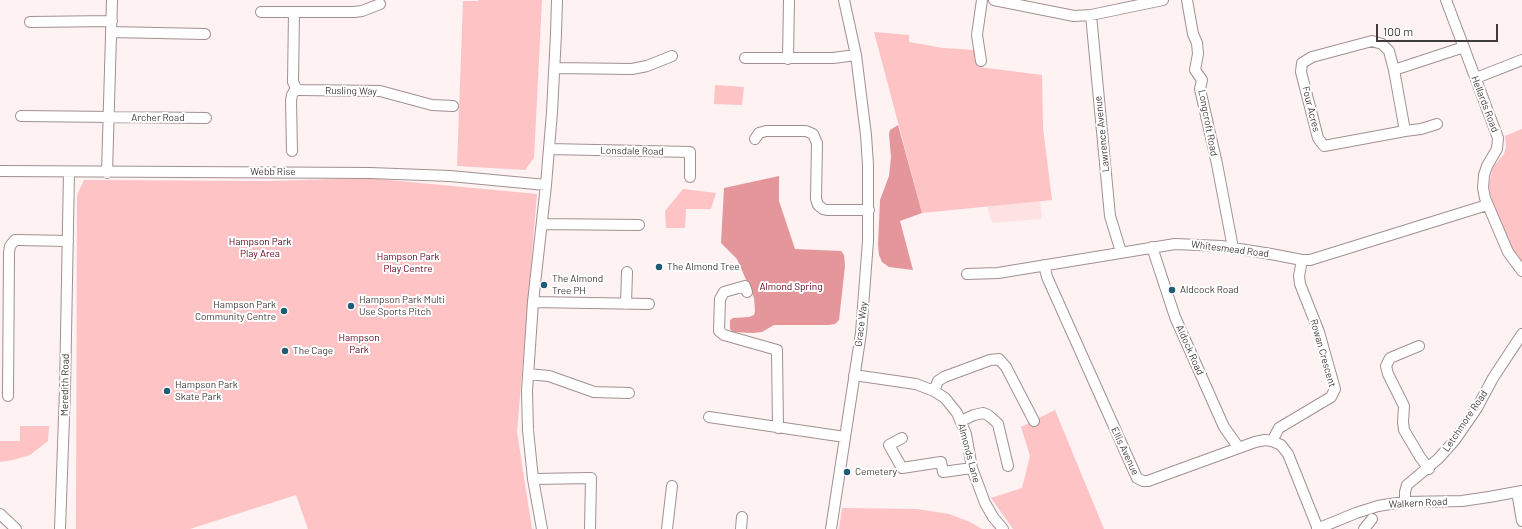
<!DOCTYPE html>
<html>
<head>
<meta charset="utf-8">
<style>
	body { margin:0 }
	#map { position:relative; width:1522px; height:529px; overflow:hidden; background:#fef2f3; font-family:Barlow,sans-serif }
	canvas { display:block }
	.scale { position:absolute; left:1376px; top:24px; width:122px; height:18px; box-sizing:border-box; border:2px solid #423b3b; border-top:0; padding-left:5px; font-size:12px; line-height:14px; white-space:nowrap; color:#423b3b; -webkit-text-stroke:3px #fff; paint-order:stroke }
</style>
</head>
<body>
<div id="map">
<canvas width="1522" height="529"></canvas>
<div class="scale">100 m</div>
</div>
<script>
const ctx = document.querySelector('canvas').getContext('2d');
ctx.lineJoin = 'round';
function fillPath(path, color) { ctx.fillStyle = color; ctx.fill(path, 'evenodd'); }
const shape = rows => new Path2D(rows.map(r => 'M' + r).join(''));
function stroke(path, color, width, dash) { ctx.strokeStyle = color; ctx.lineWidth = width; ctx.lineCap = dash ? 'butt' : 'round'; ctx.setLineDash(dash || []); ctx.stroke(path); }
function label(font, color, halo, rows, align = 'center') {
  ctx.font = font + ' Barlow,sans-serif'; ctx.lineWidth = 4; ctx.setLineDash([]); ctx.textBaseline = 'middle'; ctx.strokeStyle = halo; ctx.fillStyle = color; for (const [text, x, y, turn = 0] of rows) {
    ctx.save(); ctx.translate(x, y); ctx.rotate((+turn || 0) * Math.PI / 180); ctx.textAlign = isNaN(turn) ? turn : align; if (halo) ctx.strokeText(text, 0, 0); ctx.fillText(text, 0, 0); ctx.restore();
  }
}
const built = shape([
	[1040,201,1042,219,992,223,987,206]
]);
const green = shape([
	[478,0,542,0,534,158,525,170,457,166,463,1,478,1],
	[874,32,909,35,909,42,943,48,974,50,979,67,1042,75,1043,128,1052,200,922,213],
	[715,85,744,87,742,105,714,104],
	[1522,129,1522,264,1513,250,1494,208,1490,193,1489,184,1493,167,1504,154,1506,146,1505,136],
	[368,178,537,194,517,432,532,529,308,529,296,495,190,529,76,529,77,195,84,180,269,181],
	[683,189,716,193,711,209,686,209,685,228,666,228,665,211],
	[1055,410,1104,529,1013,529,991,498,1022,488,1030,456,1021,427],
	[20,426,49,426,48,441,30,455,13,460,0,462,0,441,20,441],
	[842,508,917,509,949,514,970,522,982,529,839,529]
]);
const forest = shape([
	[898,125,922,213,900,221,913,270,889,267,882,262,879,255,878,245,880,200,889,176,891,157,889,134,890,130],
	[779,176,779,201,795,249,841,251,844,255,845,266,839,320,835,324,829,325,774,325,762,332,753,333,733,332,730,329,730,320,733,318,749,317,754,315,755,311,754,298,737,259,721,243,724,188]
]);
const minor = shape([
	[994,0,1074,16,1091,15,1163,0],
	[1187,0,1193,34,1197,43,1198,54,1195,70,1202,80,1200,89,1217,164,1233,248],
	[1446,0,1498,138,1497,149,1487,166,1484,175,1483,188,1485,198,1508,252,1522,271],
	[261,12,354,12,362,11,380,4],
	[294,12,293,82,296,88,299,90,380,91,432,105,453,106],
	[1091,15,1110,216,1121,252],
	[30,22,112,21],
	[111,32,205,34],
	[1372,41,1382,44,1389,51,1394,70,1405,131,1324,146,1318,138,1301,72,1302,63,1312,57,1372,41],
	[745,58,833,58,856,55],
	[788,59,789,0],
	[981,61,977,35,982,0],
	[555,68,632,69,647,66,672,56],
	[1394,70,1464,47],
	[1476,78,1522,60],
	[21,116,206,118],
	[1405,131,1421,129,1437,124],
	[755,139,759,133,766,131,806,131,813,134,817,143,816,199,818,205,823,209,827,210,869,210],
	[549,149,690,152,690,177],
	[292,151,291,101,292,95,296,88],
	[0,171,370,173,450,176,546,185],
	[107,173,112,0],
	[542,224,639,225],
	[1152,247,1175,317,1224,427,1239,448],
	[1044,265,1047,277,1137,478,1143,481,1148,481,1255,442,1265,440,1272,441,1281,445,1288,454,1318,529],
	[967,274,998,273,1175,244,1221,246,1271,254,1302,260,1310,260,1487,205],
	[747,292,745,286,724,292,720,299,719,331,724,335,777,350,778,428],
	[533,302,649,304],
	[626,304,627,272],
	[1419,346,1390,358,1386,366,1388,374,1404,406,1403,422,1404,430,1420,457,1429,469],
	[528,374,549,376,594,392,629,393],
	[854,375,916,384,934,391,945,398,957,413,966,434,972,468,985,503,993,517,1003,529],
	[934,391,938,381,944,377,990,360,999,359,1006,367,1034,421],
	[8,396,9,253,10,246,15,240,18,240,68,241],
	[709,417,845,437],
	[961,421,974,415,983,413,988,415,995,421,998,424,1008,466],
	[902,438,889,445,902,468,941,462,943,472,972,468],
	[1272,441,1279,428,1331,397,1335,389,1319,332,1300,284,1299,276,1302,260],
	[533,479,591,478,590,529],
	[1517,492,1522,521],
	[1405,502,1405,492,1407,485,1438,459,1455,440,1477,408,1493,378,1522,334],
	[0,514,16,529],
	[60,529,65,389,69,172],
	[542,529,533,479,528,430,527,391,533,302,546,185,552,112,556,34,557,0],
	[667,529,672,486],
	[741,529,742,517],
	[831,529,861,333,868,241,868,165,866,135,856,55,844,0],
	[1317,529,1356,513,1378,506,1390,504,1405,502,1462,501,1489,497,1522,491],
	[1364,529,1372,519]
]);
const markers = [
	[659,267,4,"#1f5d74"],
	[544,285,4,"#1f5d74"],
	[1172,290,4,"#1f5d74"],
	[351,306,4,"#1f5d74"],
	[284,311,4,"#1f5d74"],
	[285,351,4,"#1f5d74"],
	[167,391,4,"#1f5d74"],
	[847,472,4,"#1f5d74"]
];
const streetNames = [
	["Rusling Way",351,91,1],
	["Hellards Road",1485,104,69],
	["Four Acres",1311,109,76],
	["Archer Road",158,118],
	["Longcroft Road",1208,123,79],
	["Lawrence Avenue",1102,134,-96],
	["Lonsdale Road",632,151,1],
	["Webb Rise",273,172],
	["Whitesmead Road",1230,249,7],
	["Grace Way",861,324,-83],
	["Aldock Road",1190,350,66],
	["Rowan Crescent",1323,353,74],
	["Meredith Road",65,385,-89],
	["Letchmore Road",1465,421,-56],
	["Ellis Avenue",1125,451,65],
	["Almonds Lane",969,453,75],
	["Walkern Road",1418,503,-3]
];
const parkNames = [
	["Hampson Park",260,242],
	["Play Area",260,254],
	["Hampson Park",408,257],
	["Play Centre",408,269],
	["Almond Spring",791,287],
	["Hampson",359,338],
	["Park",359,350]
];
const poiNames = [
	["The Almond Tree",667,267],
	["The Almond",552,279],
	["Tree PH",552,291],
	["Aldcock Road",1180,290],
	["Hampson Park Multi",359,300],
	["Use Sports Pitch",359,312],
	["Hampson Park",276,305,"right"],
	["Community Centre",276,317,"right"],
	["The Cage",293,351],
	["Hampson Park",175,385],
	["Skate Park",175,397],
	["Cemetery",855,472]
];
fillPath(built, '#fee2e3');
fillPath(green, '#fec3c5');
fillPath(forest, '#e5969a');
stroke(minor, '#a29091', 12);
stroke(minor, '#fff', 10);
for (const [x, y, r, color] of markers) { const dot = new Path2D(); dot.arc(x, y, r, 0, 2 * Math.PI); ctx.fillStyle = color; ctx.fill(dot); stroke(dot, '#fff', 1.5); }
label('10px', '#423b3b', '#fff', streetNames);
label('10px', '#61001a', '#fff', parkNames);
label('10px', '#423b3b', '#fff', poiNames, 'left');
</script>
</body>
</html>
